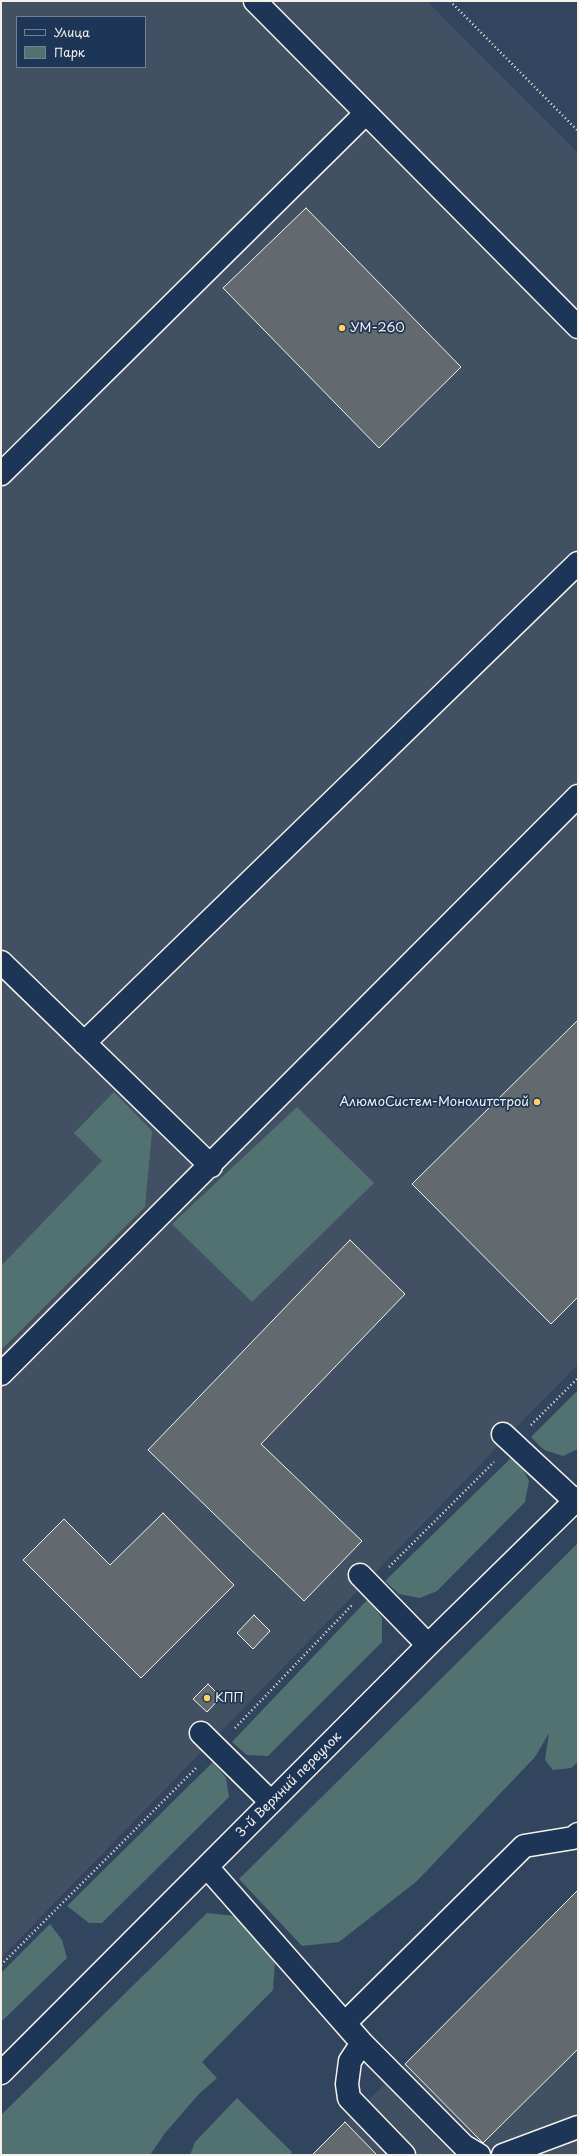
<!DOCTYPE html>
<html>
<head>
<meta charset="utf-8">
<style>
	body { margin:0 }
	#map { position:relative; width:579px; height:2156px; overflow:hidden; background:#32455e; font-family:"Playpen Sans",sans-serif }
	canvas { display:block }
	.frame { position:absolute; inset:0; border:2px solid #f4f1e8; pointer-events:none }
	.legend { position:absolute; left:16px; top:16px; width:130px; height:52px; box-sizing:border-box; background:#1d3557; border:1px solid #738091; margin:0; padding:5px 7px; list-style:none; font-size:12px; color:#f4f1e8 }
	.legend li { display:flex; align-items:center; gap:8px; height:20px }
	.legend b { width:20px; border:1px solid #738091 }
</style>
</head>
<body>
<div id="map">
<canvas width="579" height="2156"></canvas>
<div class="frame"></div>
<ul class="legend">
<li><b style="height:5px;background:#1d3557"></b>Улица</li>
<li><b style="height:11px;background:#527272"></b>Парк</li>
</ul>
</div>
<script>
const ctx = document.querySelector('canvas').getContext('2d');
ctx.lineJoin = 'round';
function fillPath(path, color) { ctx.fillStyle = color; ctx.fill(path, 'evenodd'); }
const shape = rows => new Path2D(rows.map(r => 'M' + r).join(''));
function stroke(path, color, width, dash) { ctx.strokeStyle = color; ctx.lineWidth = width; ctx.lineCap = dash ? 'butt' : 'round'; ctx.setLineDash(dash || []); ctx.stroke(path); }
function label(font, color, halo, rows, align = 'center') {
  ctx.font = font + ' "Playpen Sans",sans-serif'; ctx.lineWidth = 3.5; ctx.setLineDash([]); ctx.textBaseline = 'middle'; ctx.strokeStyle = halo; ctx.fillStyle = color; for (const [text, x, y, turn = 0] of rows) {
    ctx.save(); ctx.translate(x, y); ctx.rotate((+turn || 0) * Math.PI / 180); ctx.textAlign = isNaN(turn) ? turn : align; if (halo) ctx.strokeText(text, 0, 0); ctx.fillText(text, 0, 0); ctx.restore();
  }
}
const built = shape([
	[1,1,427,1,578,153,578,1364,1,1958],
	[17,17,145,17,145,67,17,67],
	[578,1890,578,2155,312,2155,405,2064]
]);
const green = shape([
	[114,1092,152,1131,145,1207,1,1350,1,1266,102,1161,74,1133],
	[297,1107,374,1183,252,1302,172,1224],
	[578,1390,578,1449,563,1456,544,1450,531,1437],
	[512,1457,522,1467,529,1481,525,1502,437,1591,420,1598,399,1594,385,1581],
	[578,1543,578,1762,571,1768,553,1770,545,1760,549,1733,535,1757,417,1881,339,1942,302,1946,239,1879],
	[368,1599,382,1618,382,1642,268,1756,247,1755,232,1742],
	[213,1762,226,1778,229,1797,102,1923,89,1923,67,1906],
	[207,1913,236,1916,275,1960,273,1990,202,2062,217,2078,199,2094,165,2133,150,2155,1,2155,1,2115],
	[50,1924,62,1940,67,1958,1,2022,1,1973],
	[237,2098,292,2152,290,2155,190,2155,195,2142]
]);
const building = shape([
	[306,208,461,367,379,448,223,288,306,208],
	[578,1020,578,1297,551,1324,412,1184,578,1020],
	[350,1240,405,1294,261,1444,362,1541,304,1601,148,1450,350,1240],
	[163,1513,234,1585,141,1678,23,1560,64,1519,110,1565,163,1513],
	[254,1615,270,1631,253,1649,237,1633,254,1615],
	[208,1684,221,1697,207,1712,193,1699,208,1684],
	[578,1890,578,2049,483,2143,405,2064,578,1890],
	[345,2122,377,2155,312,2155,345,2122]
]);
const path = shape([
	[450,1,578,131],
	[531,1425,578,1378],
	[389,1567,494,1462],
	[235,1728,352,1605],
	[1,1965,197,1767]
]);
const minor = shape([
	[255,1,578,327],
	[1,474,365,114],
	[1,962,211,1166],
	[84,1043,578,563],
	[1,1374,578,796],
	[503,1434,575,1501],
	[360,1575,428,1645],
	[201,1733,271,1802],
	[207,1867,362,2043,464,2146,479,2155],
	[345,2023,524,1846,573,1838,578,1834],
	[362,2043,350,2061,347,2084,349,2098,404,2155],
	[1,2073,428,1645,578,1498],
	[503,2155,578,2127]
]);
const markers = [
	[342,328,4,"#ffd166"],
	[537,1102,4,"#ffd166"],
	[207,1698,4,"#ffd166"]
];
const poiNames = [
	["УМ-260",350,328],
	["АлюмоСистем-Монолитстрой",529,1102,"right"],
	["КПП",215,1698]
];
const streetNames = [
	["3-й Верхний переулок",289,1785,-45]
];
fillPath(built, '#415063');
fillPath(green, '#527272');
fillPath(building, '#636a6f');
stroke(building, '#f4f1e8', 1);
stroke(minor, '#f4f1e8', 25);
stroke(path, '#f4f1e8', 2.5, [1, 3]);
stroke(minor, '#1d3557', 22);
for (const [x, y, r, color] of markers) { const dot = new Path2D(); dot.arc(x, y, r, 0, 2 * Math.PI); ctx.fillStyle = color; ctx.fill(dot); stroke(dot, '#1d3557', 1.5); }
label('13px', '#f4f1e8', '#1d3557', poiNames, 'left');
label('13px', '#f4f1e8', '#1d3557', streetNames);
</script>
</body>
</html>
